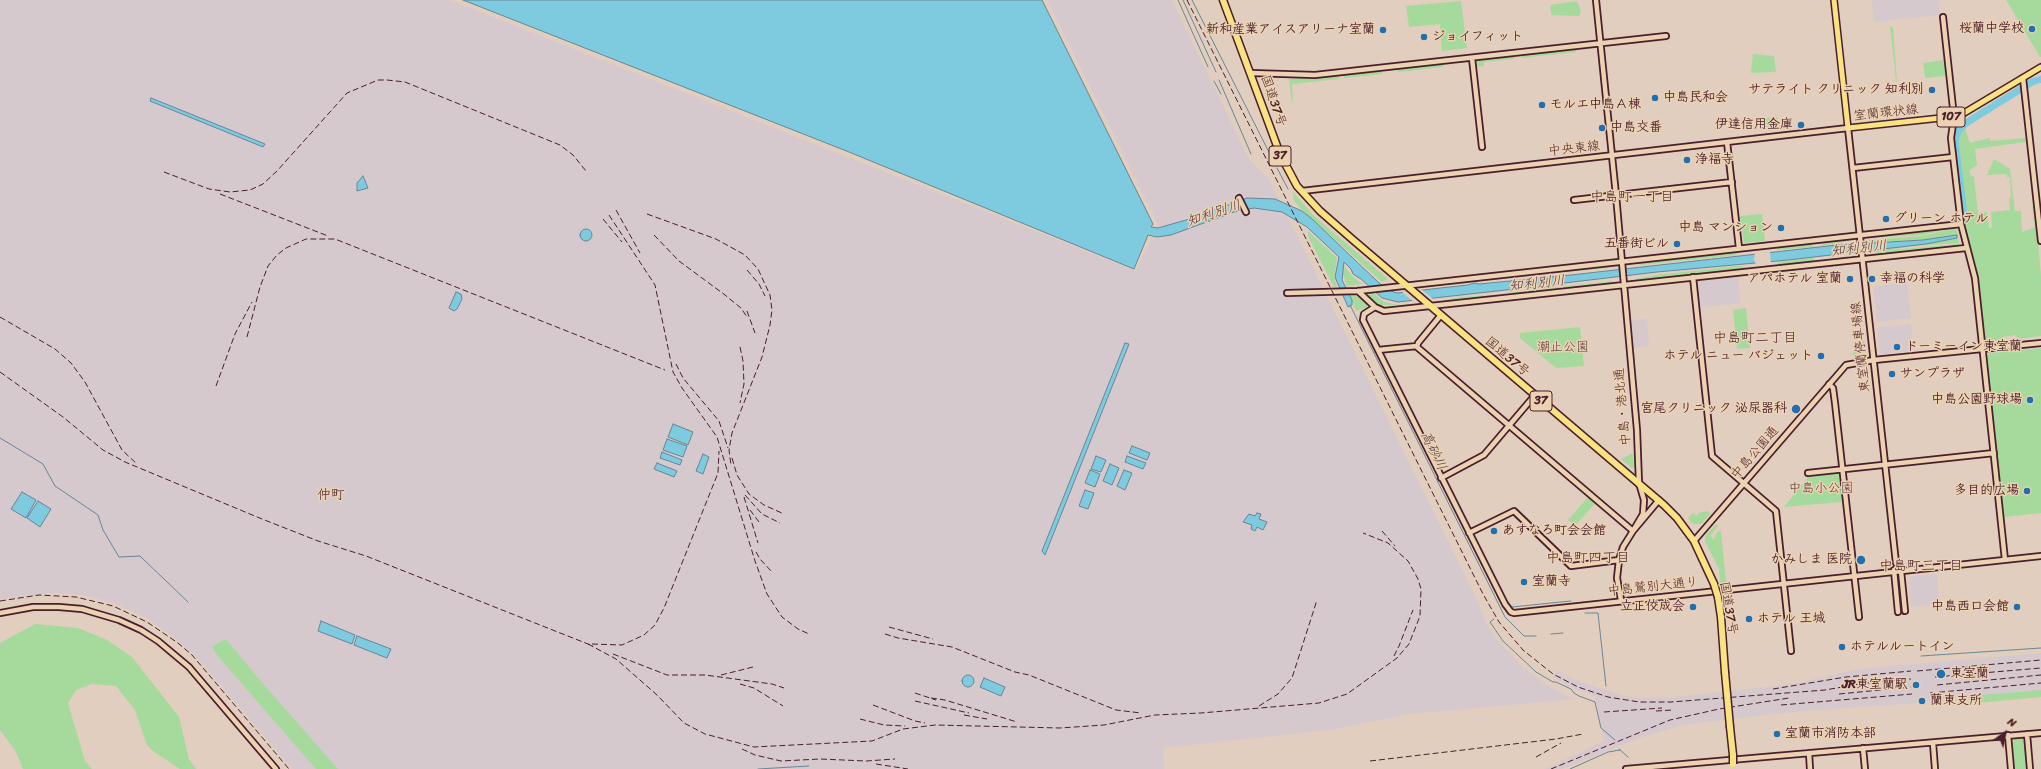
<!DOCTYPE html>
<html>
<head>
<meta charset="utf-8">
<style>
	body { margin:0 }
	#map { position:relative; width:2041px; height:769px; overflow:hidden; background:#e1cebf; font-family:Sriracha,sans-serif }
	canvas { display:block }
	.north { position:absolute; left:1985px; top:713px; width:40px; height:40px; -webkit-text-stroke:3px #ebd2b3; paint-order:stroke; rotate:33deg; font-size:11px; font-weight:700; line-height:16px; text-align:center; color:#4a1f2b }
	.north::after { content:''; display:block; margin:auto; width:14px; height:18px; background:#4a1f2b; clip-path:polygon(50% 0,100% 100%,50% 72%,0 100%) }
</style>
</head>
<body>
<div id="map">
<canvas width="2041" height="769"></canvas>
<div class="north">N</div>
</div>
<script>
const ctx = document.querySelector('canvas').getContext('2d');
ctx.lineJoin = 'round';
function fillPath(path, color) { ctx.fillStyle = color; ctx.fill(path, 'evenodd'); }
const shape = rows => new Path2D(rows.map(r => 'M' + r).join(''));
function stroke(path, color, width, dash) { ctx.strokeStyle = color; ctx.lineWidth = width; ctx.lineCap = dash ? 'butt' : 'round'; ctx.setLineDash(dash || []); ctx.stroke(path); }
function label(font, color, halo, rows, align = 'center') {
  ctx.font = font + ' Sriracha,"Klee One",sans-serif'; ctx.lineWidth = 3; ctx.setLineDash([]); ctx.textBaseline = 'middle'; ctx.strokeStyle = halo; ctx.fillStyle = color; for (const [text, x, y, turn = 0] of rows) {
    ctx.save(); ctx.translate(x, y); ctx.rotate((+turn || 0) * Math.PI / 180); ctx.textAlign = isNaN(turn) ? turn : align; if (halo) ctx.strokeText(text, 0, 0); ctx.fillText(text, 0, 0); ctx.restore();
  }
}
const built = shape([
	[0,0,450,0,1136,271,1158,224,1047,0,1172,0,1249,159,1269,179,1481,608,1486,623,1497,640,1523,667,1547,685,1568,696,1577,699,1410,714,1329,730,1163,748,1164,769,292,769,200,661,177,640,148,619,114,603,82,595,52,593,0,599],
	[1872,0,1939,0,1940,13,1938,14,1938,15,1874,22],
	[1738,277,1740,303,1699,307,1697,281],
	[1907,282,1911,318,1877,322,1873,287],
	[1647,319,1649,346,1634,348,1632,320],
	[1911,324,1913,348,1912,351,1883,354,1880,353,1877,329,1878,327],
	[1935,574,1937,575,1939,602,1938,604,1914,607,1911,605,1909,579,1912,576],
	[2041,653,2041,697,1979,702,1973,699,1793,712,1683,725,1642,737,1562,769,1545,769,1604,741,1595,696,1575,689,1552,677,1556,670,1578,681,1625,696,1640,698,1674,697,1793,684,1858,669]
]);
const green = shape([
	[2006,0,2041,0,2041,57,2040,57],
	[1461,1,1467,48,1442,51,1440,24,1409,27,1406,6],
	[1577,1,1581,11,1579,16,1552,15,1551,13,1550,5],
	[1890,26,1893,28,1897,82,1896,81],
	[1576,49,1576,52,1522,58,1522,55],
	[1753,54,1774,56,1776,72,1751,73],
	[1514,56,1514,59,1484,62,1484,66,1476,67,1476,60],
	[1945,60,1946,74,1945,76,1925,78,1923,63],
	[1443,64,1443,67,1398,72,1397,69],
	[1382,71,1382,74,1344,78,1343,75],
	[1338,75,1339,79,1292,84,1293,100,1292,103,1289,79],
	[1777,117,1779,128,1760,130,1759,119],
	[1964,126,1970,143,1990,138,1990,141,2026,138,2027,145,2025,142,1975,149,1977,165,1969,171,1971,176,1974,177,1978,213,1987,212,1989,228,1992,228,1991,212,2010,210,2009,198,2011,197,2010,177,2007,177,2006,174,1987,175,1994,159,2010,169,2015,211,2021,211,2022,232,2035,227,2032,206,2035,206,2041,276,2041,336,2017,339,2016,335,2003,337,2003,340,1986,342,1978,280,1965,232,1963,215,1963,197,1957,138,1958,132],
	[1292,191,1314,216,1388,279,1382,282,1301,209,1294,200],
	[1762,214,1765,241,1744,243,1740,216],
	[1956,227,1923,235,1867,238,1868,237],
	[1956,228,1959,237,1957,235,1923,240,1868,242,1867,240,1922,236],
	[1308,231,1337,258,1334,277,1337,286,1334,287,1308,236],
	[1853,238,1853,240,1823,246,1822,241],
	[1958,238,1959,243,1913,246,1870,253,1869,251,1926,244],
	[1811,243,1813,247,1777,250,1777,247],
	[1959,244,1959,246,1872,256,1870,254,1889,250],
	[1744,250,1744,251,1737,252,1737,255,1642,265,1634,263],
	[1813,258,1814,262,1778,266,1778,262],
	[1611,264,1611,267,1599,269,1507,277,1507,276],
	[1738,266,1746,267,1746,269,1635,281,1635,279,1656,275],
	[1345,267,1353,277,1362,284,1347,286,1342,272],
	[1612,281,1612,284,1508,295,1508,293],
	[1372,292,1384,302,1399,305,1378,305,1369,297,1369,293],
	[1350,295,1360,297,1367,303,1367,307,1356,311],
	[1498,295,1478,299,1438,302,1459,297],
	[1746,308,1750,348,1737,349,1733,310],
	[1580,327,1584,366,1556,368,1520,338,1520,333],
	[1864,339,1865,351,1863,354,1851,355],
	[2041,348,2041,513,2004,517,1987,356,1990,353],
	[1633,453,1634,467,1632,468,1621,459],
	[1839,473,1843,499,1841,502,1784,507,1808,477],
	[1588,497,1595,503,1575,526,1568,520],
	[1708,511,1710,514,1701,524,1693,524,1688,518,1693,513,1697,516,1698,513],
	[1716,524,1718,526,1710,536,1714,539,1717,532,1721,531,1726,582,1724,584,1720,583,1719,569,1705,541,1706,535],
	[35,624,78,628,107,640,132,657,179,717,189,759,196,769,180,769,153,751,147,745,135,710,116,686,92,684,76,690,68,703,85,761,92,769,23,769,16,752,0,730,0,643],
	[226,639,258,678,338,769,316,769,217,655,212,646],
	[2041,690,2041,697,1977,703,1970,696],
	[2016,738,2021,738,2025,741,2028,769,2014,769,2012,743]
]);
const water = shape([
	[463,0,1042,0,1153,224,1151,227,1158,228,1193,218,1247,198,1275,199,1302,211,1311,218,1378,282,1388,290,1397,293,1467,285,1475,283,1479,284,1571,275,1837,245,1923,240,1957,235,1957,238,1926,244,1788,260,1657,272,1556,284,1553,287,1533,287,1398,302,1382,298,1361,279,1353,274,1351,269,1344,262,1342,280,1352,300,1352,305,1348,307,1335,277,1339,257,1307,227,1282,212,1254,208,1234,212,1171,235,1157,237,1148,235,1134,269,849,152,463,0],
	[151,98,265,144,263,147,150,101,151,98],
	[363,176,368,188,357,191,357,183,363,176],
	'580 235a6 6 0 1 1 12 0a6 6 0 1 1-12 0Z',
	[456,292,461,294,462,299,457,309,454,311,449,308,456,292],
	[1125,343,1129,344,1045,555,1042,551,1125,343],
	[673,424,693,432,688,445,668,437,673,424],
	[667,439,687,446,683,457,663,450,667,439],
	[1132,446,1150,453,1147,460,1129,453,1132,446],
	[662,452,682,460,680,465,660,458,662,452],
	[703,454,709,457,703,474,696,471,703,454],
	[1096,456,1106,460,1101,472,1091,469,1096,456],
	[1127,456,1146,463,1143,469,1125,462,1127,456],
	[657,463,677,471,674,477,654,469,657,463],
	[1110,464,1119,468,1112,485,1103,481,1110,464],
	[1090,470,1100,474,1095,487,1085,483,1090,470],
	[1124,470,1132,473,1125,490,1117,486,1124,470],
	[1085,490,1094,493,1088,509,1079,506,1085,490],
	[22,492,36,500,26,518,11,509,22,492],
	[38,501,51,509,40,527,27,518,38,501],
	[1257,513,1261,514,1259,519,1267,522,1263,530,1257,527,1255,531,1251,529,1252,525,1243,522,1249,514,1255,516,1257,513],
	[321,621,355,635,352,644,318,631,321,621],
	[357,636,391,649,387,658,354,645,357,636],
	'962 681a6 6 0 1 1 12 0a6 6 0 1 1-12 0Z',
	[984,678,1005,687,1001,696,980,687,984,678]
]);
const pier = shape([
	[1770,252,1771,263,1756,265,1754,259,1755,253],
	[1421,289,1433,299,1414,302,1402,292]
]);
const stream = shape([
	[1178,0,1208,67],
	[1183,0,1216,72],
	[1192,0,1276,166],
	[1219,80,1251,154],
	[1214,81,1221,94],
	[1277,168,1288,189],
	[1350,305,1505,617,1524,636,1536,636],
	[0,438,43,464,55,486,98,515,103,530,119,557,140,556,188,602],
	[1512,607,1571,601],
	[1585,613,1598,613,1606,686],
	[1494,619,1490,622,1503,641,1536,672,1553,682,1556,682,1571,689,1574,693,1579,696,1595,702,1601,728,1615,740],
	[1551,634,1563,633],
	[1921,656,2041,648],
	[1619,749,1628,757],
	[758,769,809,766],
	[1570,769,1608,752,1620,750]
]);
const river = shape([
	[1964,214,1955,141,1958,131,1966,123,2032,82,2041,79]
]);
const secondary = shape([
	[1596,0,1616,195,1637,430,1639,483,1644,500,1643,514,1633,531],
	[1943,17,1954,117,1951,138,1961,224,1975,278,2005,560],
	[1472,58,1482,147],
	[1251,73,1315,75,1666,36],
	[2023,78,2041,241],
	[1727,142,1739,248],
	[1853,168,1953,157],
	[1302,191,1848,128,1896,563,1901,571,1905,611],
	[1239,198,1246,212],
	[1574,200,1732,182],
	[1693,277,1712,456,1776,511,1791,651],
	[1358,291,1375,307,1384,311,1966,248],
	[1287,293,1358,291,1961,224],
	[1375,307,1364,314,1363,320,1505,604,1511,612,1514,613,2041,556],
	[1441,315,1418,343,1417,347,1633,531],
	[1378,350,1417,346],
	[1829,384,1833,388,1835,403,1859,617],
	[1808,473,1994,453],
	[1441,478,1484,455,1535,395],
	[1469,533,1514,511,1571,566,1619,560],
	[1694,541,1846,365,1874,360,2041,343],
	[1894,570,1898,612],
	[1621,600,1617,578,1619,560,1623,547,1633,531,1659,500],
	[0,613,33,607,59,607,82,609,119,620,141,630,158,641,189,667,276,769],
	[2027,734,2030,769],
	[2008,735,2011,769],
	[1933,743,1935,769],
	[1863,748,1865,769],
	[1809,753,1810,769],
	[1626,769,2041,733]
]);
const primary = shape([
	[1834,0,1848,128,1959,116,2041,67]
]);
const highway = shape([
	[1223,0,1280,154,1297,186,1320,211,1352,239,1664,505,1677,518,1694,541,1714,584],
	[1718,597,1721,617,1725,672],
	[1730,727,1733,755]
]);
const rail = shape([
	[1187,0,1483,594,1499,622,1523,650,1553,674,1578,687,1608,697,1639,702,1671,702,1825,690,1866,683,1911,679],
	[164,172,209,189,230,192,250,190,263,184,277,171,347,93,378,80,387,80,405,82,560,145,573,155,586,171],
	[220,194,328,236],
	[616,210,640,253],
	[647,214,716,239,745,255,758,269,770,295,772,310,770,325,762,357,732,433,729,450,731,465],
	[609,215,655,285,673,372,682,388,717,437,755,561,767,594,782,617,798,629,809,634],
	[603,219,622,242],
	[654,235,679,261,725,295,741,308,747,317],
	[747,270,759,284,765,296],
	[747,311,755,333],
	[0,317,55,349,71,363,85,382,122,450,137,464],
	[247,337,260,287,268,266,277,255,286,248,306,239,335,239,665,370],
	[740,347,743,361,744,384,740,403],
	[676,364,683,378,719,421,728,448],
	[0,372,63,417,103,450,125,462,262,519,318,541,366,556,593,646],
	[216,386,235,334,252,302],
	[732,458,737,475,749,494,764,505,784,514],
	[745,495,762,514,780,523],
	[744,497,758,543],
	[750,510,759,522],
	[1382,531,1395,546],
	[756,552,760,559,772,572],
	[0,601,39,595,76,597,113,606,147,622,178,643,192,655,289,769],
	[889,627,933,639],
	[885,634,898,638,952,647,1015,672,1029,675,1116,710,1141,713],
	[588,644,616,659,657,695,684,723,705,734,754,747,872,741,903,729,935,725,1060,728,1104,725,1155,715,1201,713,1319,703,1347,694,1397,658,1409,644,1420,616,1421,589,1418,579,1408,561,1388,543,1363,533],
	[592,644,622,645,644,635,655,625,664,608,718,473,719,451],
	[613,654,667,675,705,675,772,684,784,688],
	[1394,656,1399,646,1413,610],
	[1917,671,2041,660],
	[721,675,753,667],
	[1935,677,2041,668],
	[740,684,754,688,783,706],
	[1937,685,2041,675],
	[1773,689,1846,677,1911,671],
	[915,693,936,700],
	[1930,693,2041,683],
	[1839,694,1911,687],
	[931,698,945,700,1017,722],
	[915,701,969,713],
	[873,705,915,721,925,723],
	[1781,705,1912,694],
	[1259,706,1278,694,1292,678,1317,600],
	[1656,711,1672,710],
	[1604,712,1662,708],
	[964,715,987,719],
	[860,719,884,725,905,726],
	[742,749,755,755,781,761,820,759,866,761,895,759],
	[1536,757,1561,743],
	[1370,761,1556,739,1583,734],
	[876,764,908,769],
	[1551,769,1670,720,1719,709,1789,698]
]);
const highwayBridge = shape([
	[1714,584,1718,597],
	[1725,672,1730,727],
	[1733,755,1733,764]
]);
const markers = [
	[2032,29,4,"#1f6fb2"],
	[1383,30,4,"#1f6fb2"],
	[1424,37,4,"#1f6fb2"],
	[1932,90,4,"#1f6fb2"],
	[1655,98,4,"#1f6fb2"],
	[1542,105,4,"#1f6fb2"],
	[1801,125,4,"#1f6fb2"],
	[1602,128,4,"#1f6fb2"],
	[1687,160,4,"#1f6fb2"],
	[1886,219,4,"#1f6fb2"],
	[1781,228,4,"#1f6fb2"],
	[1677,244,4,"#1f6fb2"],
	[1850,279,4,"#1f6fb2"],
	[1872,279,4,"#1f6fb2"],
	[1897,347,4,"#1f6fb2"],
	[1821,356,4,"#1f6fb2"],
	[1892,374,4,"#1f6fb2"],
	[2030,400,4,"#1f6fb2"],
	[1796,409,5,"#1f6fb2"],
	[2027,491,4,"#1f6fb2"],
	[1494,531,4,"#1f6fb2"],
	[1861,560,5,"#1f6fb2"],
	[1524,582,4,"#1f6fb2"],
	[1693,607,4,"#1f6fb2"],
	[2017,607,4,"#1f6fb2"],
	[1749,619,4,"#1f6fb2"],
	[1842,647,4,"#1f6fb2"],
	[1941,674,5,"#1f6fb2"],
	[1916,685,4,"#1f6fb2"],
	[1922,701,4,"#1f6fb2"],
	[1777,734,4,"#1f6fb2"]
];
const shields = [
	[1951,117,28],
	[1280,156,22],
	[1541,401,22]
];
const shieldNames = [
	["107",1951,117],
	["37",1280,156],
	["37",1541,401]
];
const poiNames = [
	["桜蘭中学校",2024,29,"right"],
	["新和産業アイスアリーナ室蘭",1375,30,"right"],
	["ジョイフィット",1432,37],
	["サテライト クリニック 知利別",1924,90,"right"],
	["中島民和会",1663,98],
	["モルエ中島Ａ棟",1550,105],
	["伊達信用金庫",1793,125,"right"],
	["中島交番",1610,128],
	["浄福寺",1695,160],
	["グリーン ホテル",1894,219],
	["中島 マンション",1773,228,"right"],
	["五番街ビル",1669,244,"right"],
	["アパホテル 室蘭",1842,279,"right"],
	["幸福の科学",1880,279],
	["ドーミーイン東室蘭",1905,347],
	["ホテル ニュー バジェット",1813,356,"right"],
	["サンプラザ",1900,374],
	["中島公園野球場",2022,400,"right"],
	["宮尾クリニック 泌尿器科",1787,409,"right"],
	["多目的広場",2019,491,"right"],
	["あすなろ町会会館",1502,531],
	["かみしま 医院",1852,560,"right"],
	["室蘭寺",1532,582],
	["立正佼成会",1685,607,"right"],
	["中島西口会館",2009,607,"right"],
	["ホテル 王城",1757,619],
	["ホテルルートイン",1850,647],
	["東室蘭",1950,674],
	["JR東室蘭駅",1908,685,"right"],
	["蘭東支所",1930,701],
	["室蘭市消防本部",1785,734]
];
const streetNames = [
	["国道37号",1273,101,71],
	["室蘭環状線",1886,113,-6],
	["中央東線",1574,149,-6],
	["東室蘭停車場線",1861,347,-96],
	["国道37号",1507,357,40],
	["中島・港北通",1623,407,-95],
	["中島公園通",1755,453,-49],
	["中島鷲別大通り",1653,587,-6],
	["国道37号",1728,608,80]
];
const parkNames = [
	["潮止公園",1563,348],
	["中島小公園",1821,489]
];
const neighbourhoodNames = [
	["中島町一丁目",1632,197],
	["中島町二丁目",1755,338],
	["仲町",331,495],
	["中島町四丁目",1588,558],
	["中島町三丁目",1921,566]
];
const waterNames = [
	["知利別川",1214,214,-18],
	["知利別川",1859,249,-6],
	["知利別川",1537,284,-6],
	["高砂川",1433,451,64]
];
fillPath(built, '#d5c9ce');
fillPath(green, '#a5da9c');
fillPath(water, '#7ecade');
stroke(water, '#698696', 1);
fillPath(pier, '#e1cebf');
stroke(stream, '#698696', 1);
stroke(river, '#7ecade', 7);
stroke(secondary, '#4a1f2b', 8);
stroke(primary, '#4a1f2b', 8);
stroke(highway, '#4a1f2b', 9);
stroke(secondary, '#ebd2b3', 4.5);
stroke(primary, '#f8e281', 5);
stroke(highway, '#f8e281', 6);
stroke(rail, '#4a1f2b', 1, [6, 3]);
stroke(highwayBridge, '#4a1f2b', 9, []);
stroke(highwayBridge, '#f8e281', 6);
for (const [x, y, r, color] of markers) { const dot = new Path2D(); dot.arc(x, y, r, 0, 2 * Math.PI); ctx.fillStyle = color; ctx.fill(dot); stroke(dot, '#ebd2b3', 1.5); }
for (const [x, y, w] of shields) { const box = new Path2D(); box.roundRect(x - w / 2, y - 10, w, 20, 3); ctx.fillStyle = '#ebd2b3'; ctx.fill(box); stroke(box, '#4a1f2b', 1); }
label('bold 12px', '#4a1f2b', null, shieldNames);
label('bold 13px', '#4a1f2b', '#ebd2b3', poiNames, 'left');
label('13px', '#4a1f2b', '#ebd2b3', streetNames);
label('13px', '#583b3c', '#ebd2b3', parkNames);
label('14px', '#4a1f2b', '#ebd2b3', neighbourhoodNames);
label('italic 14px', '#523946', '#ebd2b3', waterNames);
</script>
</body>
</html>
